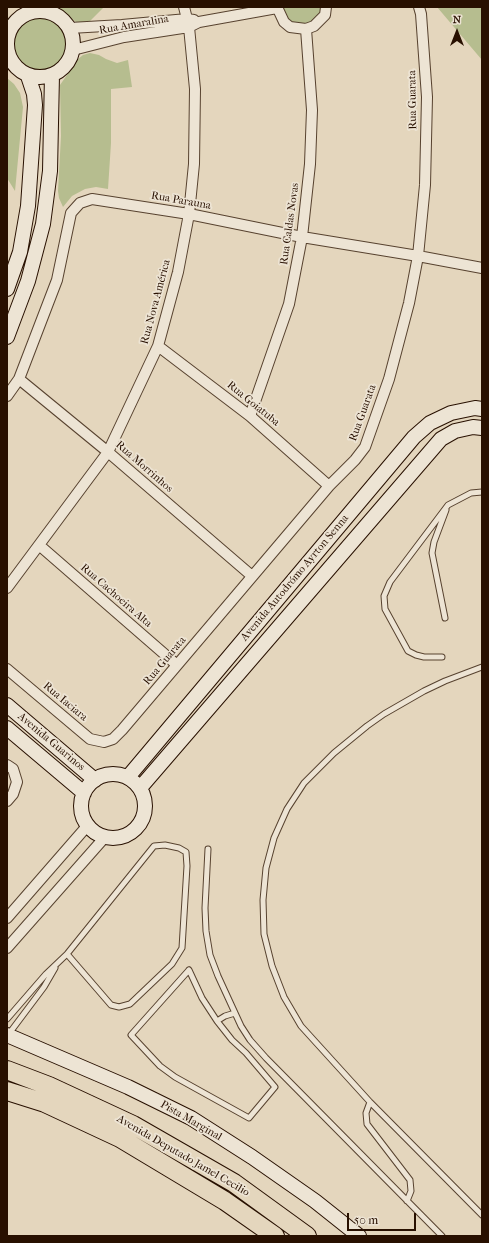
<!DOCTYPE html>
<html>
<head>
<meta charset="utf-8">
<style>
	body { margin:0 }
	#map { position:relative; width:489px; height:1243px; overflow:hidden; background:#e4d6bd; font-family:"IM FELL French Canon",serif }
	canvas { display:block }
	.frame { position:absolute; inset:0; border:8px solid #281000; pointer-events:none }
	.north { position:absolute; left:437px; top:12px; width:40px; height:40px; -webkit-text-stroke:3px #ede4d4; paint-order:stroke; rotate:0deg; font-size:11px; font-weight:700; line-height:16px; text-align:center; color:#281000 }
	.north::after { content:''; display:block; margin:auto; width:14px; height:18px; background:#281000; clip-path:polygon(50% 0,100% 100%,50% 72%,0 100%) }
	.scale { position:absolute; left:347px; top:1213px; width:69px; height:18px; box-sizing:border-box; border:2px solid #281000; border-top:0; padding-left:5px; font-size:12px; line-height:14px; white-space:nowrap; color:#281000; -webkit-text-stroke:3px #ede4d4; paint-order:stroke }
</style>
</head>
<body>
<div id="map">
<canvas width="489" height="1243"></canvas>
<div class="frame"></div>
<div class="north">N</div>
<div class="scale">50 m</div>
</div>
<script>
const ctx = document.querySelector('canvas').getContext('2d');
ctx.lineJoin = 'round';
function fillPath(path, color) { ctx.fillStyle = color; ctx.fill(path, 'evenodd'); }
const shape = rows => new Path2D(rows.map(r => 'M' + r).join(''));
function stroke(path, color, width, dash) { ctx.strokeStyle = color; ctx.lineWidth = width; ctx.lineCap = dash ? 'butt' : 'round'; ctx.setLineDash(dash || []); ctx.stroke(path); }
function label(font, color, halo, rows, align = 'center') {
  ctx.font = font + ' "IM FELL French Canon",serif'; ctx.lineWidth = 3.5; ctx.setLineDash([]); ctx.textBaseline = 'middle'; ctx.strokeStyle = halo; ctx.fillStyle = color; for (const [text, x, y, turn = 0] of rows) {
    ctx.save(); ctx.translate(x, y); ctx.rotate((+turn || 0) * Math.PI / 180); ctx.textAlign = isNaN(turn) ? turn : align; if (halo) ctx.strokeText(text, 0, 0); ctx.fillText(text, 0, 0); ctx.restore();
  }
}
const green = shape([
	[55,7,104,7,89,22,76,22,63,12],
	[280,7,324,7,322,14,306,26,287,21],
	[437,7,482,7,482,60],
	'11 45a29 29 0 1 1 58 0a29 29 0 1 1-58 0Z',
	[90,53,99,55,106,59,117,63,128,60,132,87,111,89,111,143,108,189,96,187,85,189,72,196,63,207,59,198,58,191,61,136,60,85,78,59,83,55],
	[7,78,14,84,20,93,23,107,15,191,7,178]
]);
const lane = shape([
	[445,618,432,553,434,542,446,510],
	[442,657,424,657,416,655,408,651,385,609,384,596,390,582,448,505,471,493,482,492],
	[482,667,445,681,424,691,384,714,367,726,334,753,304,783,287,809,274,838,266,868,263,900,264,934,272,966,284,997,301,1026,370,1102,482,1215],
	[208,849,205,908,206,931,210,955,218,976,241,1026,250,1040,266,1058,442,1236],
	[189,970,202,998,217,1021,232,1040,246,1053,275,1087,249,1118,175,1077,160,1066,131,1035,189,970],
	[7,1019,46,974,67,954,154,846,165,845,179,848,186,852,187,866,182,948,172,964,130,1004,119,1007,111,1005,67,954],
	[217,1021,225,1016,235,1013],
	[8,1035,44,987,55,968],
	[370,1102,366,1113,367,1124,410,1180,411,1191,407,1201]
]);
const street = shape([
	[277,7,284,22,290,27,306,29,314,26,325,15,326,7],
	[70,28,122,25,187,19,194,20],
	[7,32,9,31],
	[73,50,124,37,189,27,199,22,277,8],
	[7,60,12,63],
	[158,346,250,416,329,486],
	[19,379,108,452,252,576],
	[7,396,19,379,57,280,71,213,80,203,92,199,189,214,302,237,418,256,482,268],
	[250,416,289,304,302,237,310,164,312,110,306,29],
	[39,545,177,665],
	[7,588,108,452,158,346,178,272,189,214,194,164,195,89,189,27,184,7],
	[7,669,90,739,104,742,113,739,122,730,329,486,355,460,365,447,389,379,409,303,418,256,425,185,427,97,421,14,419,7],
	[7,765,13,769,17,782,13,794,7,801],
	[7,918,88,825],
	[7,948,105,837]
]);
const secondary = shape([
	'7 44a33 33 0 1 1 66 0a33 33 0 1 1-66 0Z',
	[7,289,20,252,28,206,35,105,34,94,28,76],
	[7,337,28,281,43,224,50,171,52,75],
	[7,705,95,780],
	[7,728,84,793],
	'81 806a32 32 0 1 1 64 0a32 32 0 1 1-64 0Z',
	[128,777,414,437,430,423,451,413,475,408,482,409],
	[140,788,441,439,455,431,473,427,482,428],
	[7,1035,128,1087,191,1118,252,1157,315,1201,359,1236]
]);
const highway = shape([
	[7,1070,49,1086,133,1125,234,1183,307,1236],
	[7,1091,45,1103,120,1138,225,1201,275,1236]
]);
const streetNames = [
	["Rua Amaralina",134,25,-10],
	["Rua Guarata",413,100,-91],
	["Rua Parauna",181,201,10],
	["Rua Caldas Novas",290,224,-82],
	["Rua Nova América",156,302,-75],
	["Rua Goiatuba",253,404,39],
	["Rua Guarata",363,413,-70],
	["Rua Morrinhos",144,467,41],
	["Avenida Autodrómo Ayrton Senna",295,578,-50],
	["Rua Cachoeira Alta",116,596,41],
	["Rua Guarata",165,661,-50],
	["Rua Iaciara",65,702,40],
	["Avenida Guarinos",51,742,40],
	["Pista Marginal",191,1121,30],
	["Avenida Deputado Jamel Cecilio",183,1156,30]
];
fillPath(green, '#b6bd8f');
stroke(lane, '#57422f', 7);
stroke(street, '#57422f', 12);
stroke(secondary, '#281000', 16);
stroke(highway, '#281000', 20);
stroke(lane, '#ede4d4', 5);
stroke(street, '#ede4d4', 10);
stroke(secondary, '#ede4d4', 14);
stroke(highway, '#e4d6bd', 18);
label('11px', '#281000', '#ede4d4', streetNames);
</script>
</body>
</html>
